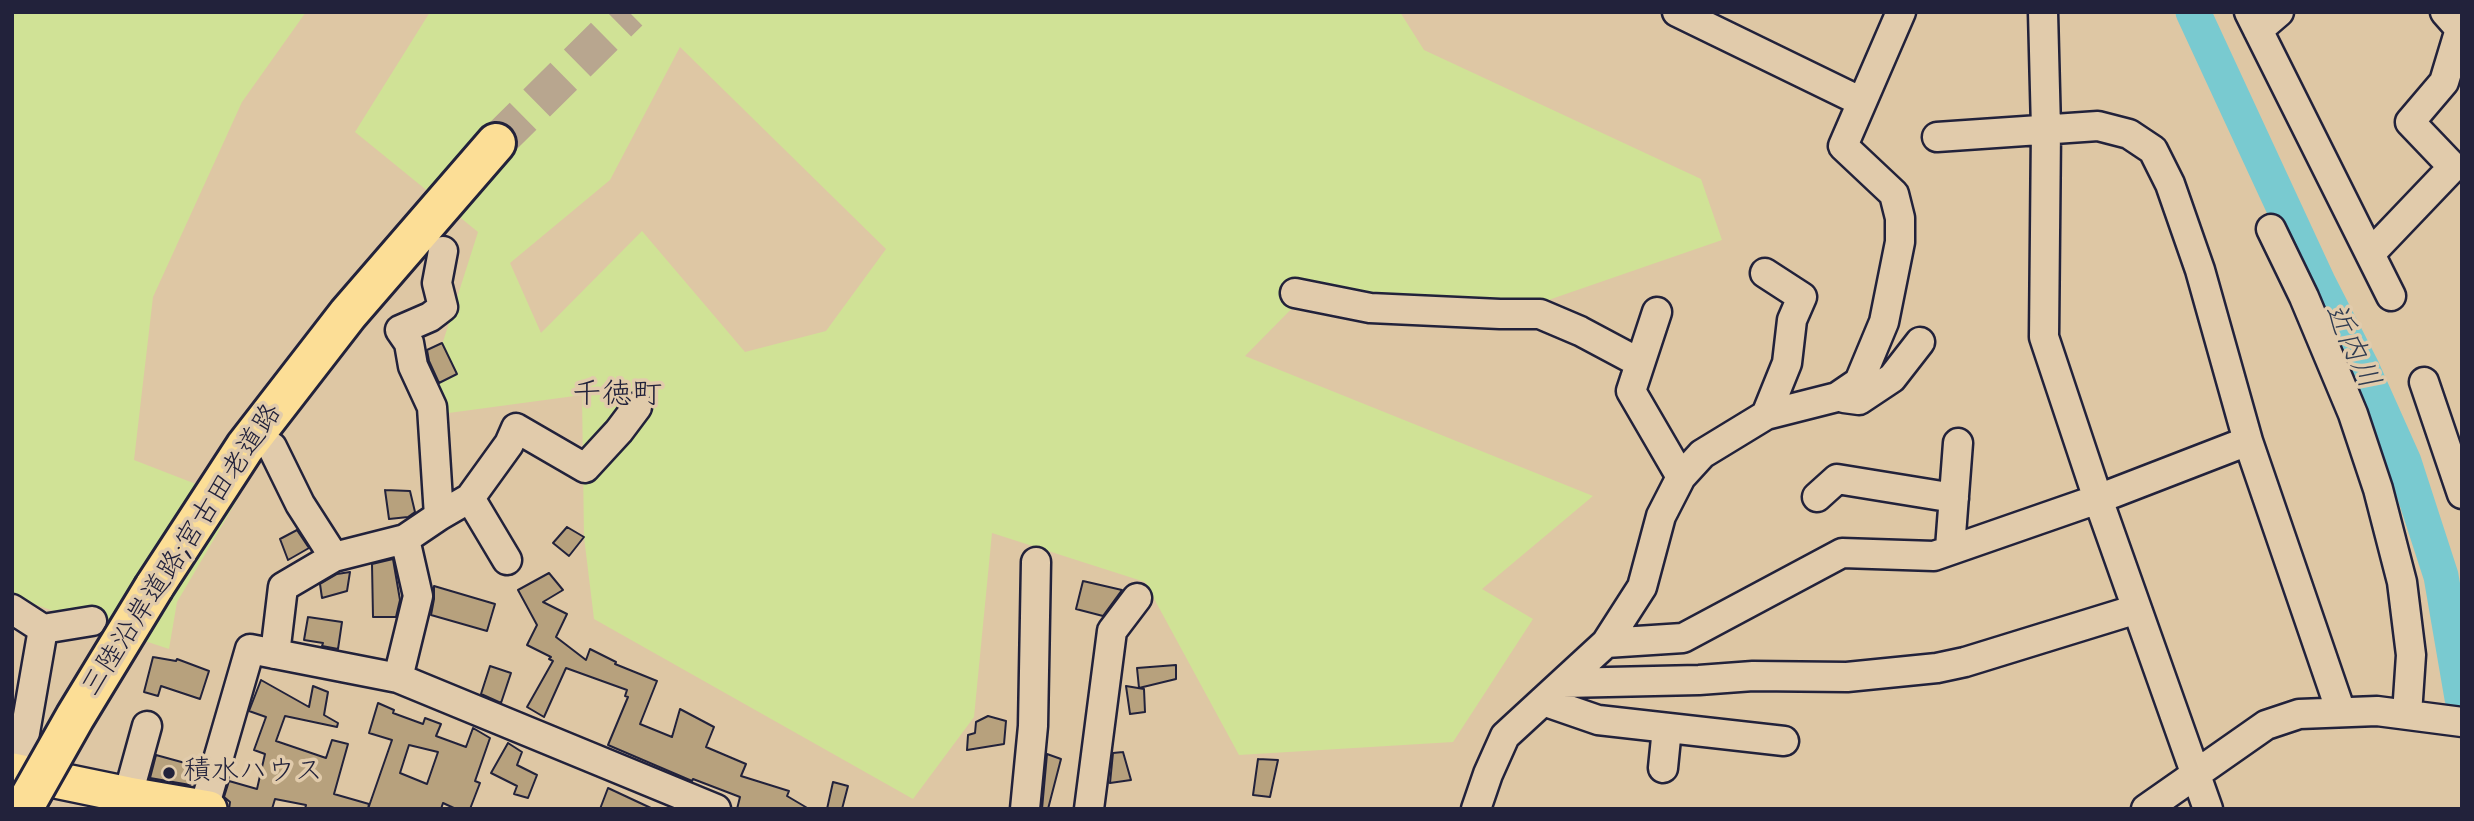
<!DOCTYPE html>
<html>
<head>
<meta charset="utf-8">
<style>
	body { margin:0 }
	#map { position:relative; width:2474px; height:821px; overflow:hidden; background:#dec7a4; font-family:Mynerve,sans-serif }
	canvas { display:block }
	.frame { position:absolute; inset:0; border:14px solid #22223b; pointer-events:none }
</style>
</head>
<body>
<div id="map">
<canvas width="2474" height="821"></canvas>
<div class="frame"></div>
</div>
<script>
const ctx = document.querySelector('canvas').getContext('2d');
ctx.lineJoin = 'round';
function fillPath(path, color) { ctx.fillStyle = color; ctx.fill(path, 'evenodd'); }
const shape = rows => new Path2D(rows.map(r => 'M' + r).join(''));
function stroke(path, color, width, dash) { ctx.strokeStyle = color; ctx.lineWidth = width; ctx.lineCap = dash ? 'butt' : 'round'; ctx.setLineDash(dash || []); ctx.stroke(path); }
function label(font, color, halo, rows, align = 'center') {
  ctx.font = font + ' Mynerve,"Klee One",sans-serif'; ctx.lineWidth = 7; ctx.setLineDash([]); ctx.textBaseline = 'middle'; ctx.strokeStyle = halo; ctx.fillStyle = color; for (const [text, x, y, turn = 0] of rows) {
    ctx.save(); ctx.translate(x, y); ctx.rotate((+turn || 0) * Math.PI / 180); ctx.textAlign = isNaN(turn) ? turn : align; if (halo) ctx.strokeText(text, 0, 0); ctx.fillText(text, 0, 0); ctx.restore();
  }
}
const green = shape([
	[12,12,306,12,242,102,153,297,134,460,237,500,177,602,169,649,12,597],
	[430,12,1400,12,1424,50,1701,179,1722,240,1479,324,1315,285,1245,356,1593,496,1482,589,1533,619,1453,742,1239,755,1145,582,992,533,974,717,913,799,594,619,584,537,582,395,419,417,478,232,355,132],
	[680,47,886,249,826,331,745,352,642,231,541,333,510,263,610,180]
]);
const river = shape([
	[2193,12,2319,284,2362,368,2404,462,2441,576,2462,698]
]);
const building = shape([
	[442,343,457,374,439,383,429,361,427,350,442,343],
	[385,490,410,491,415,512,408,517,389,519,385,490],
	[567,527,584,537,569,556,553,543,567,527],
	[297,530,309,548,288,560,280,539,297,530],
	[393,559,400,600,396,617,373,617,372,564,393,559],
	[350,572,347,591,322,598,320,584,337,574,350,572],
	[549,573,563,590,543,602,567,614,556,637,586,660,590,649,616,662,615,664,657,681,640,724,672,737,680,709,714,727,706,747,746,764,741,776,789,791,787,796,809,809,737,809,740,797,693,779,692,781,608,745,628,697,625,696,627,690,566,668,544,717,527,707,553,661,549,659,551,657,527,645,537,625,518,590,549,573],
	[1083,581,1122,590,1103,616,1076,609,1083,581],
	[434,586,495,604,487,631,431,615,434,599,434,586],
	[308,617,342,622,338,649,322,646,323,643,304,640,308,617],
	[153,657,176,661,177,659,209,671,200,699,161,686,158,696,144,692,153,657],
	[1176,665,1176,679,1139,688,1137,668,1176,665],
	[490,666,511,673,501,703,481,694,490,666],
	[261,680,309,707,313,686,328,692,324,715,338,723,337,727,285,716,276,741,326,758,332,740,348,744,334,794,369,804,368,809,305,809,306,805,275,799,272,809,229,809,230,802,224,797,229,781,257,789,265,754,254,750,266,717,249,711,261,680],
	[1126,686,1144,689,1145,712,1130,714,1126,686],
	[378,703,394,710,393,713,423,724,425,718,441,724,436,736,466,747,473,728,490,738,475,781,480,783,470,809,456,809,443,803,441,809,368,809,392,740,369,733,378,703],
	[409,745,438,752,427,784,400,773,409,745],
	[988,716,1006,721,1004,744,967,750,968,735,975,733,976,722,988,716],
	[508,743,522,752,517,765,537,775,528,798,514,794,517,786,491,773,508,743],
	[1123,752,1131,780,1110,783,1113,753,1123,752],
	[1047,754,1061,759,1048,809,1042,809,1047,754],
	[156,755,196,766,190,785,150,778,156,755],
	[1258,759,1278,760,1270,797,1253,795,1258,759],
	[833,782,848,786,842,809,827,809,833,782],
	[608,788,653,809,600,809,608,788]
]);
const highwayTunnel = shape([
	[496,143,629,12]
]);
const minor = shape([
	[1677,12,1862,102],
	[2043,12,2046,129,2044,337,2098,499,2208,809],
	[2249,12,2391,296],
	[2258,30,2279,12],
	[2271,229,2304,297,2353,414,2378,489,2402,582,2411,655,2407,714],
	[2370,254,2453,167,2410,122,2444,82,2460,29,2445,12],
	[1765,273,1802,297,1792,320,1787,363,1766,415],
	[1295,293,1370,308,1500,314,1540,314,1580,331,1640,363],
	[1657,312,1631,391,1681,477],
	[2424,382,2462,494],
	[1844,398,1859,400,1892,378,1920,342],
	[2248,441,2341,712],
	[272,447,300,504,334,557],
	[1817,497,1837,479,1954,498],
	[470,498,507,560],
	[439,516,432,407,413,366,409,343,400,330,430,317,443,307,437,283,443,251],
	[1950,548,1958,443],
	[12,609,43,629,92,621],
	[1606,643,1683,638,1842,553,1934,556,2098,499,2248,441,2200,270,2170,184,2153,150,2129,134,2098,126,1937,137],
	[275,654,283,587,334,557,405,539,439,516,470,498,509,444,516,428,585,468,619,431,637,407],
	[398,678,418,596,405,539],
	[1563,683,1699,680,1753,676,1847,677,1937,668,1965,662,2137,609],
	[1543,701,1598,720,1784,741],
	[1663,768,1667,728],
	[18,773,43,629],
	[128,795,147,726],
	[204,808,250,649,398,678,716,809],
	[1025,809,1033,726,1036,562],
	[1089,809,1112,631,1137,598],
	[1476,809,1488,774,1505,736,1606,643,1642,587,1661,516,1681,477,1702,454,1766,415,1837,397,1859,382,1884,322,1900,242,1900,218,1894,194,1843,146,1901,12],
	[2146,809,2266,725,2299,714,2377,711,2462,722]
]);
const major = shape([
	[12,771,128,795,209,809]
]);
const highway = shape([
	[154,587,245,447,348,314,496,143]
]);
const rail = shape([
	[12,802,44,809]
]);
const highwayBridge = shape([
	[23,809,75,717,154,587]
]);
const markers = [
	[169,773,7,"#22223b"]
];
const streetNames = [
	["三陸沿岸道路;宮古田老道路",183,551,-57]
];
const poiNames = [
	["積水ハウス",183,773]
];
const waterNames = [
	["近内川",2350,347,65]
];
const neighbourhoodNames = [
	["千徳町",617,397]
];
fillPath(green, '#d0e296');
stroke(river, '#79cad0', 35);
fillPath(building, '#b7a17d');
stroke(building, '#22223b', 2);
stroke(highwayTunnel, '#b8a68f', 38, [38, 19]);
stroke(minor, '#22223b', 33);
stroke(major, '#22223b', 40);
stroke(highway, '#22223b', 44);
stroke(minor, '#e1cbab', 28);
stroke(major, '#fcde96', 35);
stroke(highway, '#fcde96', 38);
stroke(rail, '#22223b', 8);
stroke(rail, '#e1cbab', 5, [16]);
stroke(highwayBridge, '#22223b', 44, []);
stroke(highwayBridge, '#fcde96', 38);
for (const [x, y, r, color] of markers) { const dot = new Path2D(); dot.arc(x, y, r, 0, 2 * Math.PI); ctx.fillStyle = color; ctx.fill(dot); stroke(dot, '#e1cbab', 2.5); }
label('28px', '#22223b', '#e1cbab', streetNames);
label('28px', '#22223b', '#e1cbab', poiNames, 'left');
label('italic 30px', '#2f3b51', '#e1cbab', waterNames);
label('30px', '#22223b', '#e1cbab', neighbourhoodNames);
</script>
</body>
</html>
